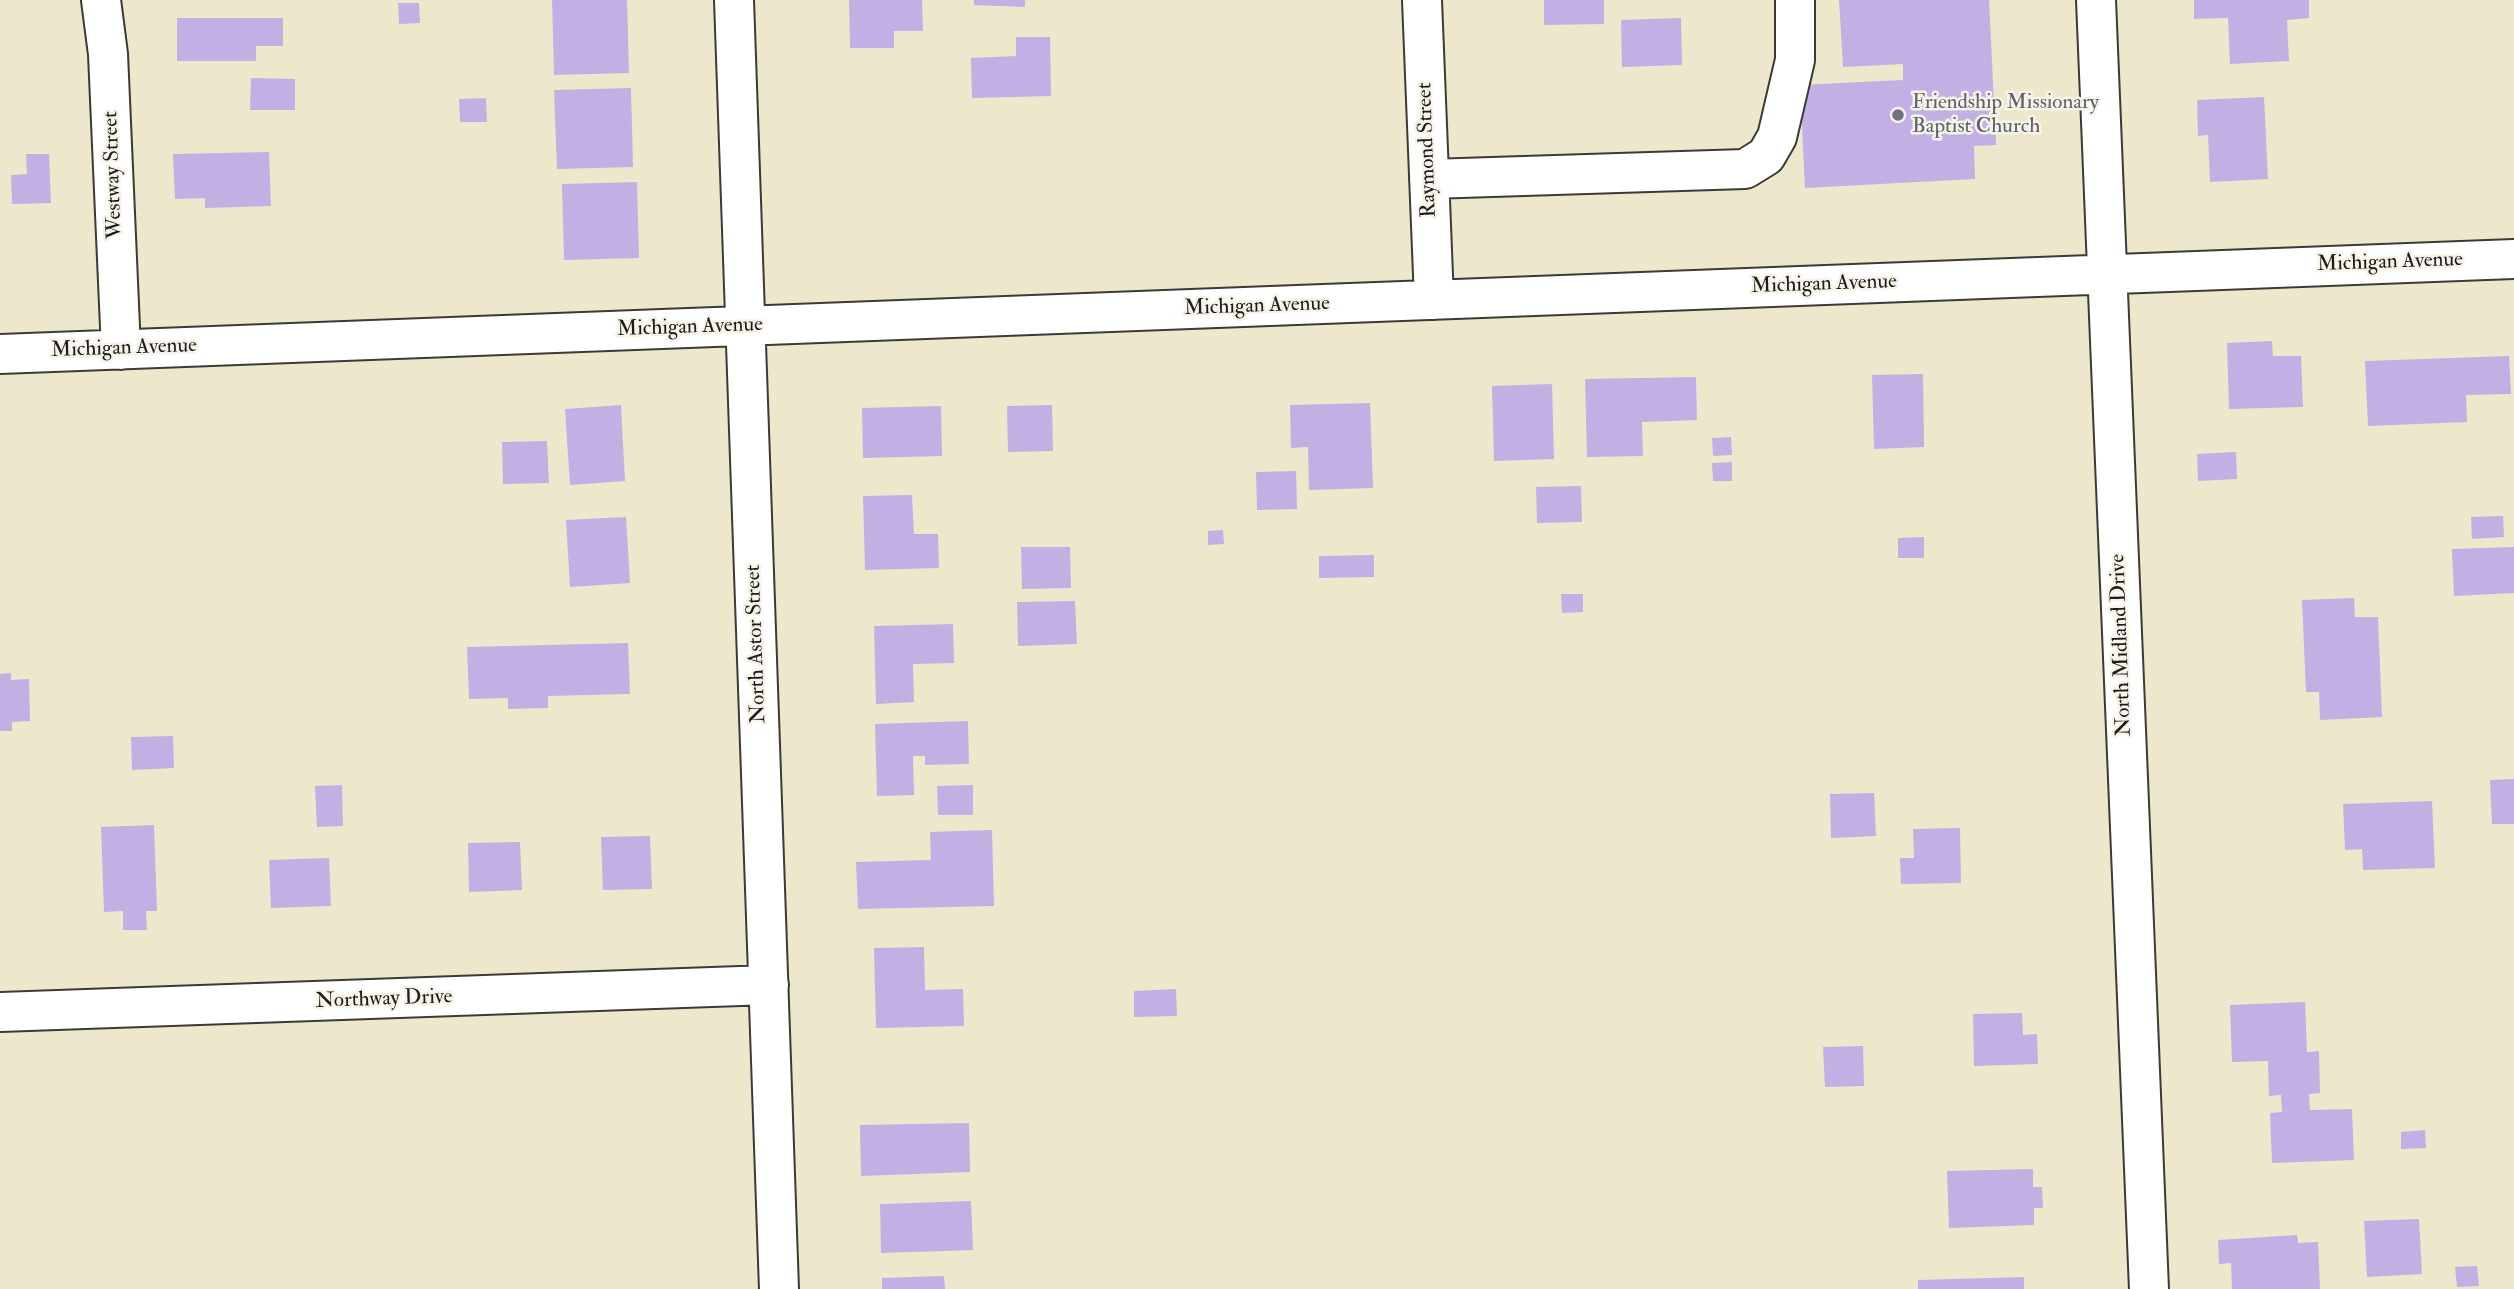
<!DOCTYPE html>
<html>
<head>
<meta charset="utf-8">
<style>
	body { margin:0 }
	canvas { display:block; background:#ede7cb }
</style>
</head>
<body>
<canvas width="2514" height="1289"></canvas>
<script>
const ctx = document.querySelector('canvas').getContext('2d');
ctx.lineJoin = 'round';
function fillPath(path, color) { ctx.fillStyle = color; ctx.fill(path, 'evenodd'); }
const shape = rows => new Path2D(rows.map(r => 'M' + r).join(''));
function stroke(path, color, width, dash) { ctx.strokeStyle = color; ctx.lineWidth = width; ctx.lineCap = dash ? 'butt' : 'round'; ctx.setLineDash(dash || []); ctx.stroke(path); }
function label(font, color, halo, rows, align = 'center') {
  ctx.font = font + ' "IM FELL Double Pica",serif'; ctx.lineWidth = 5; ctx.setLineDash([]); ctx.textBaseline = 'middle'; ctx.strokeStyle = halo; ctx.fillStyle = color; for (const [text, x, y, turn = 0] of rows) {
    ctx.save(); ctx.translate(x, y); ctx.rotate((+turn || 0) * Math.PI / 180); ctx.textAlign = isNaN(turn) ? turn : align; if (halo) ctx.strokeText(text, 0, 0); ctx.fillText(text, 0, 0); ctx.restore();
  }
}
const building = shape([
	[552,0,627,0,629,73,554,75],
	[849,0,922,0,923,31,894,31,894,48,850,48],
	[974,0,1025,0,1025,7,974,5],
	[1544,0,1604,0,1604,24,1544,25],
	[1839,0,1989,0,1996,145,1974,146,1975,179,1805,188,1800,85,1903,80,1903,64,1843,67],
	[2194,0,2309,0,2309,18,2287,20,2289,61,2230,64,2228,18,2194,19],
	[398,3,419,3,420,23,399,24],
	[177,18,283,18,283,46,256,46,256,61,177,61],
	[1681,18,1682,65,1622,67,1621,20],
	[1016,37,1050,37,1051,96,972,98,971,58,1016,56],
	[251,78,295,79,295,110,250,110],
	[631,88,633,167,557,169,554,90],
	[2264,97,2268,179,2210,182,2208,135,2198,136,2197,100],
	[486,98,487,122,460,122,459,99],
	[269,152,271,206,205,208,205,198,175,199,173,154],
	[26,154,49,154,51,203,12,204,11,175,27,174],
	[637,182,639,258,564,260,562,184],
	[2272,341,2273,356,2301,356,2303,407,2229,409,2227,343],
	[2509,356,2511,394,2466,395,2467,422,2368,426,2365,361],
	[1923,374,1924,447,1874,449,1872,375],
	[1696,377,1697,420,1642,422,1643,456,1587,457,1585,379],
	[1552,384,1554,459,1494,461,1492,386],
	[1370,403,1373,488,1309,490,1308,447,1291,448,1290,405],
	[621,405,625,481,570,485,565,409],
	[1052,405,1053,451,1008,452,1007,406],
	[941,406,942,456,863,458,862,408],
	[1731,437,1732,455,1713,456,1712,438],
	[547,441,549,483,503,484,502,442],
	[2236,452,2237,479,2198,481,2197,454],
	[1732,462,1732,481,1713,481,1712,463],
	[1296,471,1297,509,1257,510,1256,472],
	[1581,486,1582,522,1537,523,1536,487],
	[912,495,914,534,938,534,939,568,865,570,863,496],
	[2503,516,2504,537,2472,539,2471,517],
	[626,517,630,583,570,587,566,520],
	[1223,530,1224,544,1208,545,1208,531],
	[1924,537,1924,558,1898,558,1898,538],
	[1021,547,1070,547,1071,588,1022,589],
	[2514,547,2514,593,2454,596,2452,549],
	[1374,555,1374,577,1319,578,1319,556],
	[1561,594,1583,594,1583,612,1562,613],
	[2354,598,2355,617,2378,617,2382,717,2320,720,2319,692,2306,692,2302,600],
	[1075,601,1077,644,1018,646,1017,602],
	[953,624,954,663,913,664,914,702,876,704,874,626],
	[628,643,630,694,548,696,548,708,508,709,508,698,469,699,467,647],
	[11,673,11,680,29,679,30,721,12,722,12,731,0,731,0,674],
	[968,721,969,764,925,765,925,756,913,756,914,795,877,796,875,724],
	[173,736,174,768,132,770,131,737],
	[2514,779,2514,824,2492,824,2490,780],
	[342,785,343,826,317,827,315,786],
	[973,785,973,815,938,815,937,786],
	[1874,793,1876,836,1831,838,1830,794],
	[2432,801,2435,868,2363,870,2362,849,2345,850,2343,804],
	[154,825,157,911,146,911,147,930,123,930,123,911,104,912,101,827],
	[1960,828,1961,883,1901,884,1900,858,1914,858,1913,829],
	[992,830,994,906,858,909,856,862,931,860,930,832],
	[650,836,652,889,603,890,601,837],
	[520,842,522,890,469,892,468,843],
	[329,858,331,906,271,908,269,860],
	[924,947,925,990,963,989,964,1026,876,1028,874,948],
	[1176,989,1177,1016,1134,1017,1134,991],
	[2305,1002,2307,1052,2319,1051,2320,1093,2309,1094,2310,1110,2352,1109,2354,1160,2272,1163,2270,1113,2282,1112,2281,1095,2269,1096,2268,1061,2232,1062,2230,1005],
	[2022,1013,2023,1035,2037,1034,2038,1064,1974,1066,1973,1014],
	[1863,1046,1864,1086,1825,1087,1823,1047],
	[969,1123,970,1172,861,1176,860,1125],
	[2425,1130,2426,1148,2401,1149,2401,1132],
	[2033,1169,2033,1187,2042,1187,2043,1208,2034,1208,2034,1225,1949,1228,1947,1171],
	[971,1201,973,1250,881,1253,880,1204],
	[2419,1219,2422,1274,2367,1277,2364,1221],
	[2297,1235,2298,1243,2318,1242,2320,1289,2232,1289,2231,1263,2219,1264,2218,1240],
	[2477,1266,2479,1286,2457,1287,2455,1267],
	[944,1276,945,1289,882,1289,882,1278],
	[2024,1277,2024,1289,1918,1289,1918,1280]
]);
const minor = shape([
	[101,0,108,54,121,350],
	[734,0,779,1289],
	[1422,0,1434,300],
	[2096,0,2149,1289],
	[1429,179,1745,169,1766,156,1777,137,1795,60,1795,0],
	[0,354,2514,259],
	[0,1012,769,985]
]);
const markers = [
	[1898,115,7,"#6b7280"]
];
const worshipNames = [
	["Friendship Missionary",1912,103],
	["Baptist Church",1912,127]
];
const streetNames = [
	["Raymond Street",1428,150,-92],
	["Westway Street",114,175,-92],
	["Michigan Avenue",2390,263,-2],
	["Michigan Avenue",1824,285,-2],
	["Michigan Avenue",1257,307,-2],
	["Michigan Avenue",690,328,-2],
	["Michigan Avenue",124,349,-2],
	["North Astor Street",757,644,-92],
	["North Midland Drive",2122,645,-92],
	["Northway Drive",384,1000,-2]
];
fillPath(building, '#c2b0e5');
stroke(minor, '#3b3a36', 42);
stroke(minor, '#fff', 38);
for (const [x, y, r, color] of markers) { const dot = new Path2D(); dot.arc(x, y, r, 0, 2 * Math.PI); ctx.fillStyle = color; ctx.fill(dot); stroke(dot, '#f7f3e8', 2.5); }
label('21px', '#5b616d', '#f7f3e8', worshipNames, 'left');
label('21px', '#1c1c1c', '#f7f3e8', streetNames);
</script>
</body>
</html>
